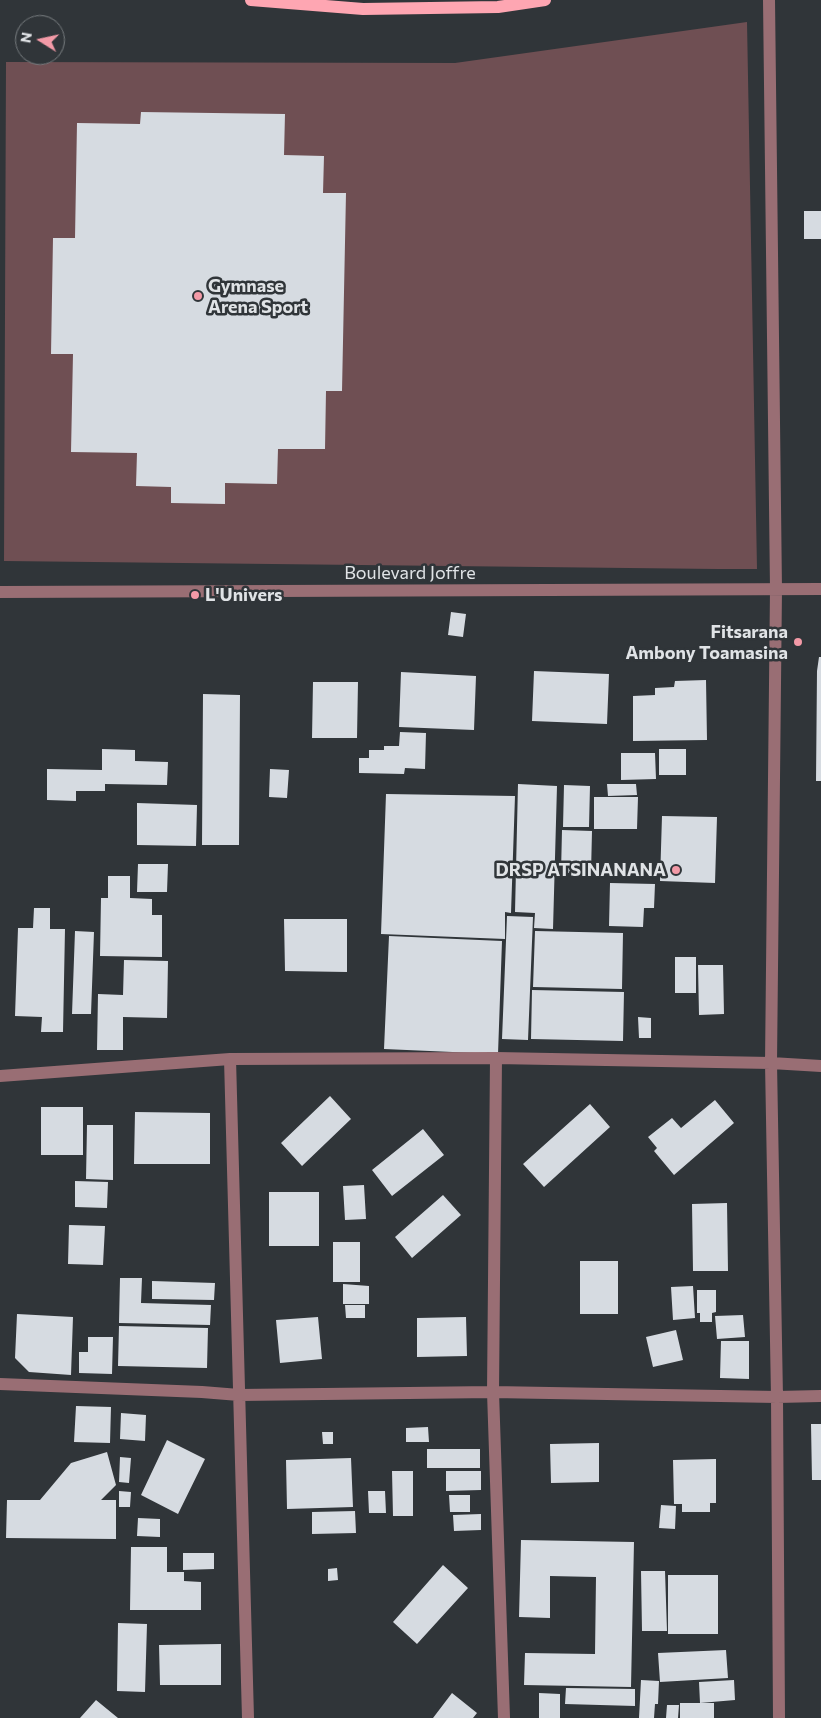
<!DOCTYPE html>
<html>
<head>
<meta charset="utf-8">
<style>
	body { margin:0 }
	#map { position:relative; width:821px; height:1718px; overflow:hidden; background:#303539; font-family:Commissioner,sans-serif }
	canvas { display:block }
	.north { position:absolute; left:15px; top:15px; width:50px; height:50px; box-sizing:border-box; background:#303539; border:1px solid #767b7e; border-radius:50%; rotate:280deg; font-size:14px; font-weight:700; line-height:20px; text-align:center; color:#e0e3e6 }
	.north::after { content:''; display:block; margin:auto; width:18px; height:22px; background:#f39aa7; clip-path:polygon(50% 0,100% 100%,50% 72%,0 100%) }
</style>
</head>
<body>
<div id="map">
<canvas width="821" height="1718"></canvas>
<div class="north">N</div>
</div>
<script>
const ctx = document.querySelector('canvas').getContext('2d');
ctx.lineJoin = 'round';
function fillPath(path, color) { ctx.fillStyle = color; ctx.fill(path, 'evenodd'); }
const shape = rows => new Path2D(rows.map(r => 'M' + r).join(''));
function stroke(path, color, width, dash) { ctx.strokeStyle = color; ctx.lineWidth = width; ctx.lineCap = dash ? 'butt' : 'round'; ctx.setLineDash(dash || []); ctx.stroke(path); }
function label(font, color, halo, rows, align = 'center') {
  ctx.font = font + ' Commissioner,sans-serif'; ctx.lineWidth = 5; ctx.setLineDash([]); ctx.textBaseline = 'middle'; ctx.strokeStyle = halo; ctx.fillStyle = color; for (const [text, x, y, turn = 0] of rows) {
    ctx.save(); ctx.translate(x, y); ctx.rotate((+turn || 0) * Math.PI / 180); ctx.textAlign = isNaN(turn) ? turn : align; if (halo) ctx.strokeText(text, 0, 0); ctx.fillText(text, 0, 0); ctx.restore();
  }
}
const green = shape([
	[747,22,757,569,717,569,4,561,6,62,455,63]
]);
const building = shape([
	[141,112,285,114,284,155,324,156,323,193,346,193,342,391,326,391,325,449,278,449,277,484,225,483,225,504,171,503,171,487,136,486,137,453,71,452,73,354,51,354,53,238,75,238,77,123,140,124],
	[804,211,821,211,821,239,804,239],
	[451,612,466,614,463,637,448,635],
	[819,657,821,657,821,781,816,781,817,671],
	[534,671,609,674,607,724,532,721],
	[401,672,476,676,474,730,399,727],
	[706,680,707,740,633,741,633,696,655,695,655,688,674,687,675,681],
	[313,682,358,682,357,738,312,738],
	[203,694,240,695,239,845,202,845],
	[400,732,426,733,425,769,405,768,404,774,359,773,359,758,369,758,369,750,384,750,384,746,399,746],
	[102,749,135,750,135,761,168,762,167,785,105,784,105,791,76,791,76,801,47,800,47,769,102,770],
	[659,749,686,749,686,775,659,775],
	[621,753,655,753,656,779,621,780],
	[270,769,289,770,287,798,269,797],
	[518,784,557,786,553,929,534,928,535,913,515,912],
	[607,784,636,784,637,795,608,796],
	[564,785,590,786,589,827,563,827],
	[386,794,515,796,511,913,505,912,505,939,381,934],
	[594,797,638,797,637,829,594,829],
	[137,803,197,805,196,846,137,845],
	[662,816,717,817,715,883,660,881],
	[562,830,592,831,591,873,561,873],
	[138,864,168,864,167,892,137,892],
	[108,876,130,876,130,898,152,899,152,915,162,915,162,957,100,956,101,898,108,898],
	[610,883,655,884,654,908,644,908,643,927,609,926],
	[34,908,50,908,50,929,65,929,63,1032,41,1032,42,1017,15,1016,18,928,33,928],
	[507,916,533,917,528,1040,502,1039],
	[284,919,347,919,347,972,285,971],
	[75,931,94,932,91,1014,72,1014],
	[535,931,623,933,622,989,533,987],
	[389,936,502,941,498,1054,384,1049],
	[675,957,696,957,696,993,675,993],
	[124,960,168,961,167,1018,123,1017,123,1050,97,1050,98,994,123,995],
	[698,965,723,965,724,1014,699,1015],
	[532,990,624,992,623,1041,531,1039],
	[638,1017,651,1018,651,1038,639,1038],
	[330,1096,351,1119,302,1166,281,1143],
	[715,1100,734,1123,674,1175,654,1151,657,1148,648,1137,672,1118,681,1128],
	[590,1104,610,1127,544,1187,523,1164],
	[41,1107,83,1107,83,1155,41,1155],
	[135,1112,210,1113,210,1164,134,1164],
	[87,1125,113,1125,113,1180,86,1179],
	[423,1129,444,1155,392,1196,372,1170],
	[75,1181,108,1182,107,1208,75,1207],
	[364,1185,366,1219,345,1220,343,1186],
	[269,1192,319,1192,319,1246,269,1246],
	[443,1195,461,1215,412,1258,395,1237],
	[727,1203,728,1271,693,1271,692,1204],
	[69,1225,105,1226,103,1265,68,1264],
	[333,1242,360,1242,360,1282,333,1282],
	[580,1261,618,1261,618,1314,580,1314],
	[120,1278,142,1278,141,1303,211,1305,210,1325,119,1323],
	[152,1281,215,1283,214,1300,152,1299],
	[343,1284,369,1286,369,1304,343,1304],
	[693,1286,695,1318,673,1320,671,1287],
	[697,1290,716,1290,716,1312,712,1313,712,1322,700,1322,700,1313,697,1313],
	[345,1305,365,1305,365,1318,346,1318],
	[17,1314,73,1317,71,1375,29,1372,15,1358],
	[743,1315,745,1337,717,1339,715,1316],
	[318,1317,322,1359,280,1363,276,1320],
	[466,1317,467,1356,417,1357,417,1318],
	[119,1326,208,1328,207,1368,118,1366],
	[676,1330,683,1360,653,1367,646,1337],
	[88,1337,113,1337,112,1374,79,1373,79,1352,88,1352],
	[721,1341,749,1341,749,1379,720,1378],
	[76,1406,111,1407,110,1443,74,1442],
	[121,1413,146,1415,145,1441,120,1439],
	[811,1424,821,1424,821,1480,812,1480],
	[428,1427,429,1442,406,1442,406,1428],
	[322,1432,333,1432,333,1444,323,1444],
	[167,1440,205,1459,178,1514,141,1495],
	[599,1443,599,1482,551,1483,550,1444],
	[427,1449,480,1449,480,1468,427,1468],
	[107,1452,116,1485,101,1500,116,1500,116,1539,6,1538,7,1500,40,1500,71,1463],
	[120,1457,131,1458,129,1483,119,1482],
	[351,1458,353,1507,287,1509,286,1460],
	[716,1459,716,1503,710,1503,710,1512,682,1512,682,1504,674,1504,673,1460],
	[392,1471,413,1471,413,1516,393,1516],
	[446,1471,481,1471,481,1490,446,1491],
	[119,1491,131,1492,130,1507,119,1507],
	[368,1491,385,1491,386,1513,369,1513],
	[449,1495,470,1495,470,1512,450,1512],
	[661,1505,676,1506,675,1529,659,1528],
	[355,1511,356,1533,312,1534,312,1512],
	[481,1514,481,1530,454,1531,453,1515],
	[138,1518,160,1519,160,1537,137,1536],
	[521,1540,634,1542,631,1687,524,1685,525,1653,595,1654,596,1577,550,1576,550,1618,519,1617],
	[131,1547,167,1547,167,1572,184,1572,184,1581,201,1582,201,1610,130,1610],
	[183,1553,214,1553,214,1569,183,1570],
	[443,1565,468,1588,417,1644,393,1622],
	[337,1568,338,1580,328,1581,328,1569],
	[641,1571,665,1571,667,1631,642,1631],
	[668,1575,718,1575,718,1634,668,1634],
	[118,1623,147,1624,145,1692,117,1691],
	[221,1644,221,1685,160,1685,159,1645],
	[726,1650,728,1678,660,1682,658,1653],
	[641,1680,659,1681,658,1704,655,1704,654,1718,639,1718],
	[734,1680,735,1700,700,1703,699,1682],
	[566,1688,635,1689,635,1706,565,1704],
	[452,1693,477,1713,473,1718,433,1718],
	[539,1693,560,1694,560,1718,539,1718],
	[96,1700,118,1718,80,1718],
	[680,1703,714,1703,714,1718,680,1718],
	[667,1705,679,1705,678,1718,666,1718]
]);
const minor = shape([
	[769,0,776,589,771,1063,777,1397,779,1718],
	[0,592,821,589],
	[496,1058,493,1392,504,1718],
	[230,1059,248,1718],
	[0,1076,230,1059,496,1058,771,1063,821,1066],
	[0,1384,202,1392,239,1395,493,1392,777,1397,821,1396]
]);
const major = shape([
	[251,0,363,9,498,7,545,0]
]);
const markers = [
	[198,296,5,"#f39aa7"],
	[195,595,5,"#f39aa7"],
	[798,642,5,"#f39aa7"],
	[676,870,5,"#f39aa7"]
];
const poiNames = [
	["Gymnase",208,286],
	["Arena Sport",208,307],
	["L'Univers",205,595],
	["Fitsarana",788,632,"right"],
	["Ambony Toamasina",788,653,"right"],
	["DRSP ATSINANANA",666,870,"right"]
];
const streetNames = [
	["Boulevard Joffre",410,573]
];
fillPath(green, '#6f4f53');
fillPath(building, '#d6dbe1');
stroke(minor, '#996e74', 12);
stroke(major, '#fea6b2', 12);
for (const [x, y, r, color] of markers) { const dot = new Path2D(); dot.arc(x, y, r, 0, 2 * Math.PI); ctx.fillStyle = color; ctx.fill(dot); stroke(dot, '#303539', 2); }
label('bold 18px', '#e0e3e6', '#303539', poiNames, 'left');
label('18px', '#e0e3e6', '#303539', streetNames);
</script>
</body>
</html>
